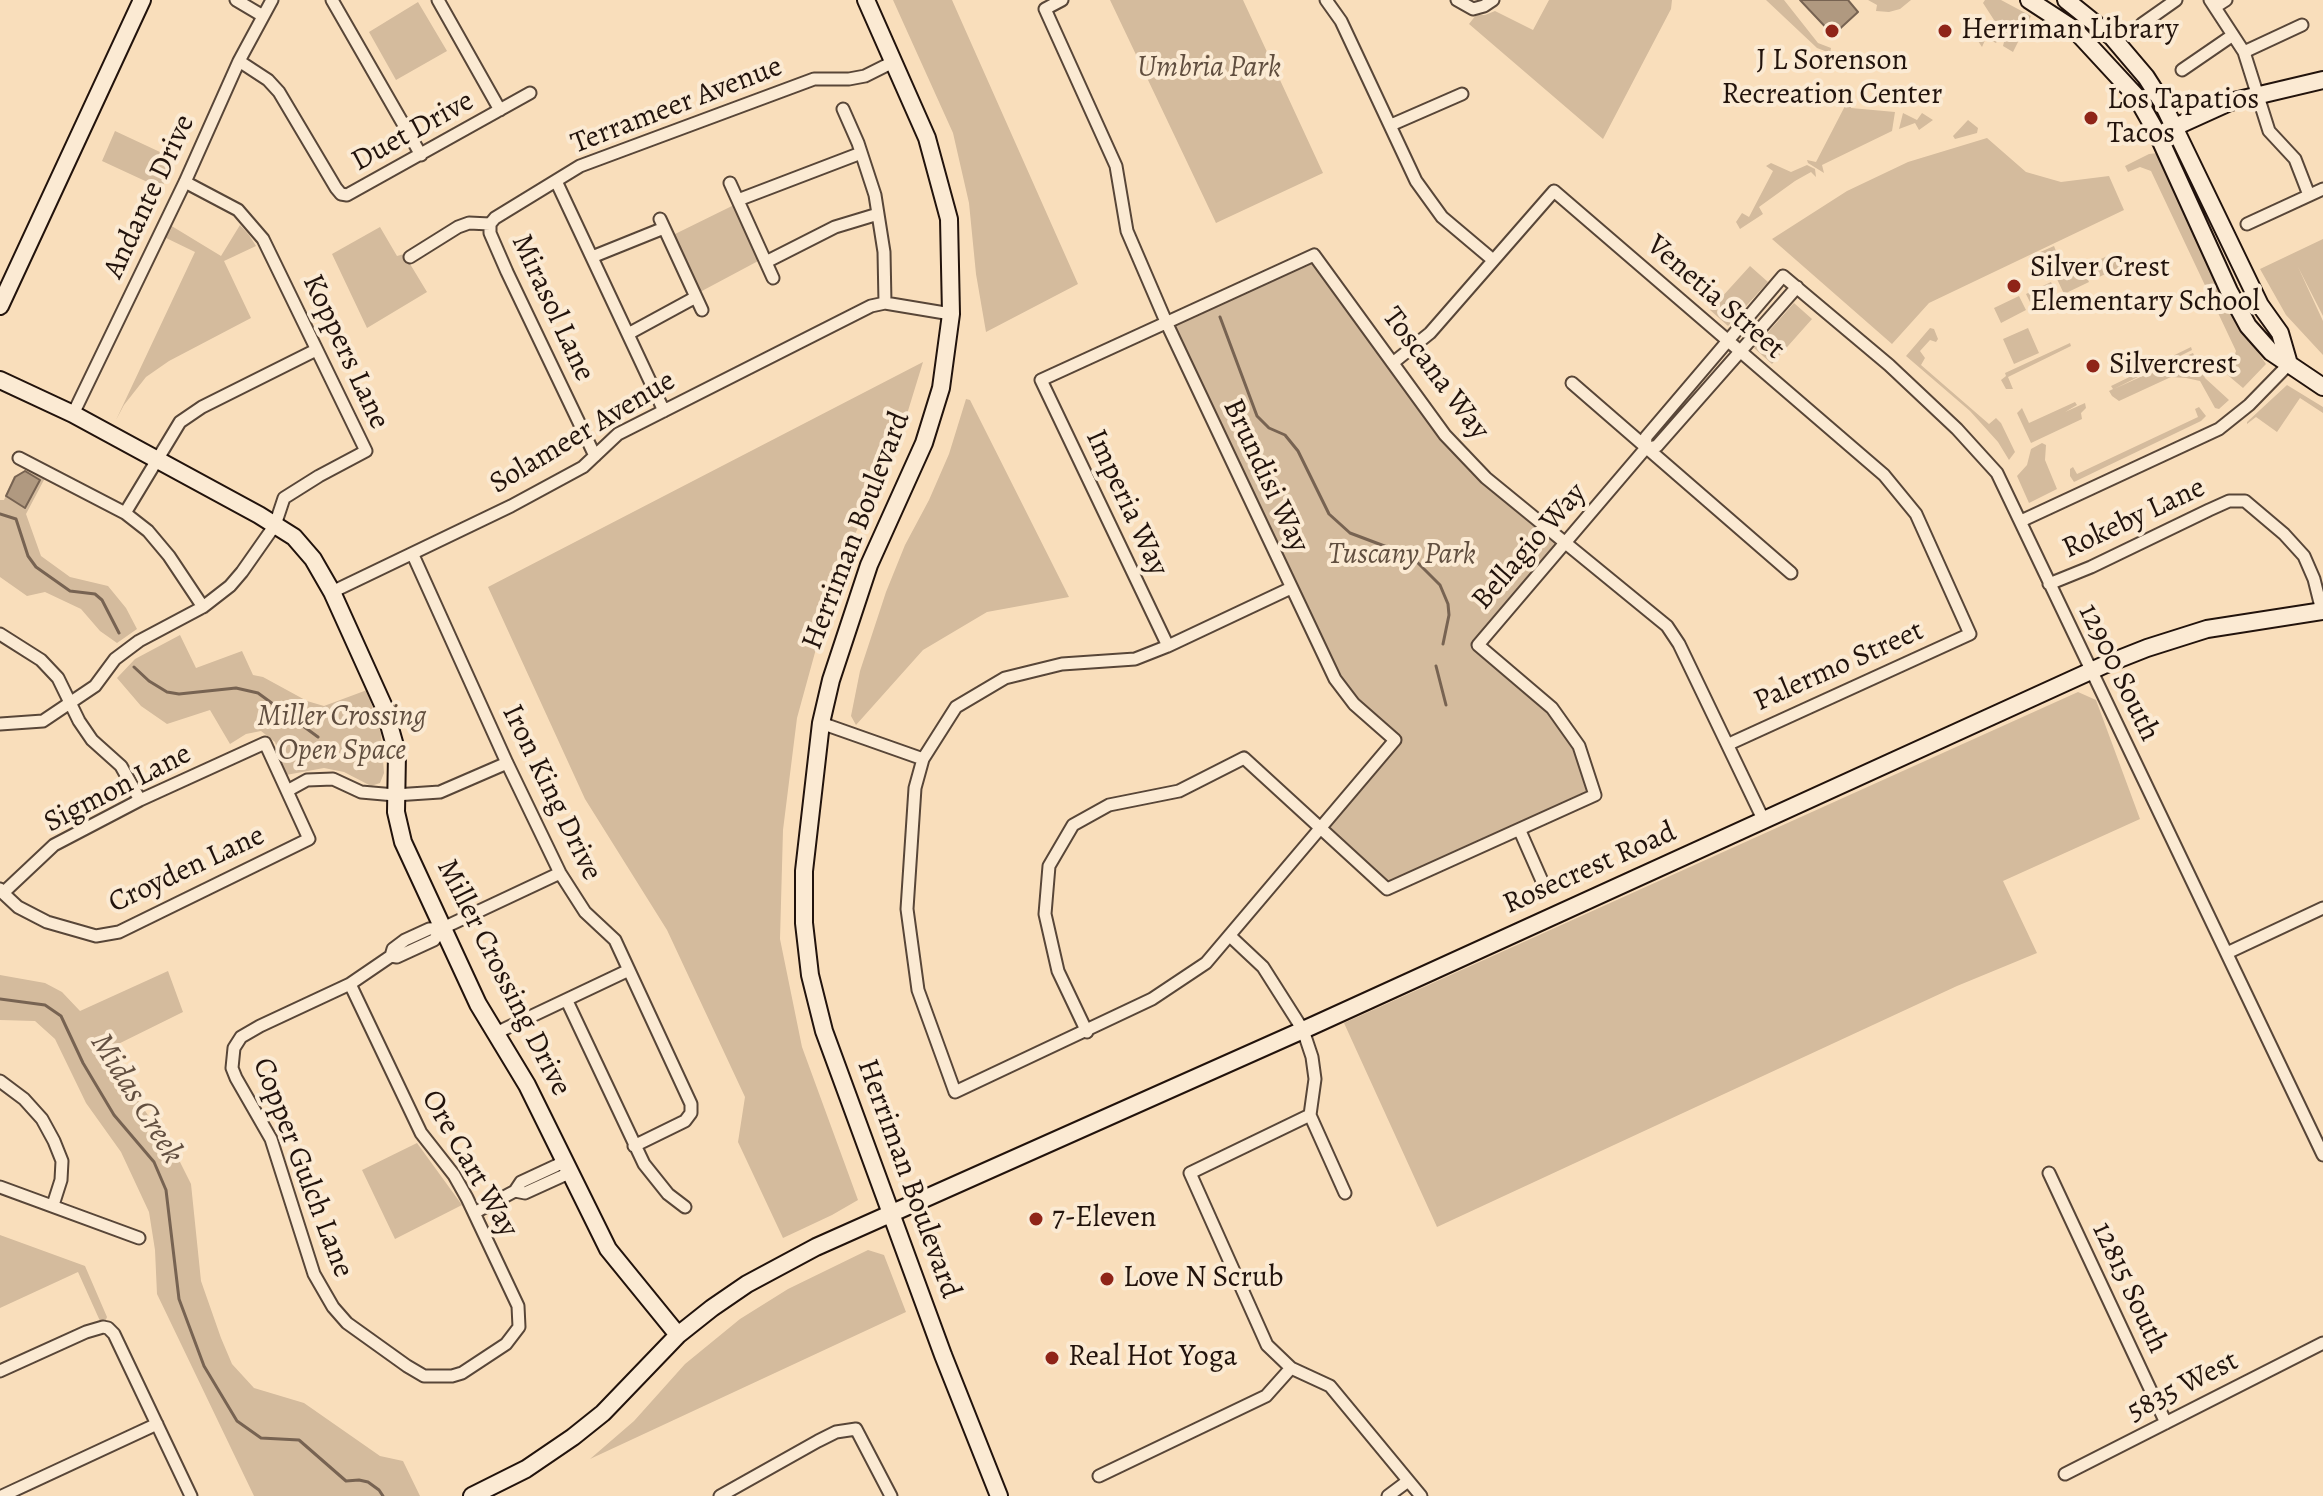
<!DOCTYPE html>
<html>
<head>
<meta charset="utf-8">
<style>
	body { margin:0 }
	canvas { display:block; background:#f9debb }
</style>
</head>
<body>
<canvas width="2323" height="1496"></canvas>
<script>
const ctx = document.querySelector('canvas').getContext('2d');
ctx.lineJoin = 'round';
function fillPath(path, color) { ctx.fillStyle = color; ctx.fill(path, 'evenodd'); }
const shape = rows => new Path2D(rows.map(r => 'M' + r).join(''));
function stroke(path, color, width, dash) { ctx.strokeStyle = color; ctx.lineWidth = width; ctx.lineCap = dash ? 'butt' : 'round'; ctx.setLineDash(dash || []); ctx.stroke(path); }
function label(font, color, halo, rows, align = 'center') {
  ctx.font = font + ' Alegreya,serif'; ctx.lineWidth = 8; ctx.setLineDash([]); ctx.textBaseline = 'middle'; ctx.strokeStyle = halo; ctx.fillStyle = color; for (const [text, x, y, turn = 0] of rows) {
    ctx.save(); ctx.translate(x, y); ctx.rotate((+turn || 0) * Math.PI / 180); ctx.textAlign = isNaN(turn) ? turn : align; if (halo) ctx.strokeText(text, 0, 0); ctx.fillText(text, 0, 0); ctx.restore();
  }
}
const green = shape([
	[893,0,952,0,1078,284,986,332,976,274,969,203,953,133],
	[1110,0,1243,0,1323,173,1216,223],
	[1549,0,1672,0,1671,9,1603,139,1469,24,1476,15,1485,15,1495,11,1533,30],
	[1766,0,1784,0,1818,43,1831,48,1830,53,1817,48],
	[1868,0,1911,0,1900,9,1889,12,1876,11,1877,5],
	[1985,0,2001,0,2031,16,2013,52,2003,46,2005,38,2001,35,1996,43,1986,38,1982,47,1974,35,1994,20,1983,3],
	[418,2,447,51,396,80,369,32],
	[1839,98,1851,99,1851,108,1895,112,1892,131,1822,165,1824,173,1808,163,1807,160,1816,162,1845,106,1838,102],
	[1903,113,1917,120,1922,113,1933,120,1919,130,1915,123,1899,129],
	[1968,120,1978,128,1977,133,1955,139,1953,136],
	[115,131,175,159,163,185,156,186,102,161],
	[1987,138,2026,172,2061,182,2109,176,2124,210,1929,303,1892,344,1772,239,1847,191,1908,162],
	[2158,153,2241,328,2266,364,2243,388,2224,372,2233,360,2236,351,2151,171,2140,167,2128,172,2125,166,2149,154],
	[1771,163,1791,172,1807,165,1815,169,1816,177,1811,172,1795,181,1759,207,1763,214,1740,229,1736,222,1742,213,1749,217,1773,171,1766,166],
	[734,205,760,260,700,292,673,235],
	[170,225,221,256,240,225,249,235,256,246,224,261,251,318,169,361,146,377,124,405,116,420,195,252,164,237],
	[380,227,397,256,404,254,427,292,367,328,332,254],
	[2323,239,2323,316,2298,267,2323,321,2323,355,2286,315,2260,269],
	[2054,246,2061,264,2037,275,2029,257],
	[2116,252,2122,266,2097,278,2090,264],
	[1314,255,1445,435,1565,543,1478,645,1552,708,1579,746,1595,795,1387,889,1322,829,1395,740,1335,679,1167,324],
	[1750,266,1768,282,1728,326,1710,310],
	[2082,267,2089,282,2064,294,2057,279],
	[2051,282,2058,296,2033,308,2026,294],
	[2019,296,2026,310,2001,323,1994,308],
	[1794,303,1812,319,1772,364,1754,348],
	[1930,328,1934,329,1938,339,1936,342,1930,340,1920,351,1925,358,1921,365,1989,424,1996,418,2001,423,2015,452,2009,460,1998,442,1970,411,1906,356],
	[2028,328,2039,353,2014,364,2003,339],
	[2070,343,2071,346,2008,377,2013,389,2006,389,2001,380,2006,376,2005,373],
	[2191,347,2192,350,2114,389,2193,353,2205,378,2229,400,2219,409,2215,408,2200,381,2186,378,2171,377,2119,401,2112,396,2109,391,2113,389,2111,386],
	[923,362,896,450,855,534,822,627,797,718,783,830,780,939,802,1047,858,1200,832,1215,783,1238,738,1142,745,1097,667,930,585,799,488,587],
	[2287,385,2323,407,2323,413,2300,398,2277,432,2256,417,2247,424,2247,422],
	[966,399,970,400,1069,597,987,612,923,650,856,725,851,716,860,671,886,592,905,545,929,500,949,454],
	[2075,402,2077,405,2065,412,2085,403,2086,408,2081,413,2082,419,2031,443,2017,413,2022,408,2029,423],
	[2199,407,2206,416,2201,421,2074,482,2070,476,2070,469,2073,467,2077,474,2198,417,2195,409],
	[2042,443,2046,445,2045,460,2057,489,2029,503,2017,476,2027,465,2031,449],
	[26,470,45,478,26,514,41,556,70,577,108,586,126,608,137,629,117,643,100,631,81,609,45,592,27,596,0,577,0,500,4,500,14,476],
	[180,635,196,668,242,651,253,675,263,677,307,701,324,706,367,690,381,734,384,773,380,783,371,786,344,772,324,768,286,775,275,742,261,731,246,734,230,744,210,710,167,724,141,706,117,678,135,659],
	[2078,692,2096,700,2140,819,2003,881,2037,953,1957,986,1437,1227,1344,1023],
	[168,971,183,1012,104,1051,180,1162,191,1184,201,1281,221,1338,232,1364,254,1388,304,1403,380,1456,403,1461,420,1496,254,1496,157,1294,155,1250,149,1212,121,1152,86,1103,55,1039,35,1021,0,1020,0,975,45,983,62,992,80,1011],
	[417,1143,462,1205,395,1239,362,1170],
	[0,1235,85,1266,107,1317,105,1322,100,1321,78,1272,0,1308],
	[868,1250,884,1255,906,1312,590,1459,634,1421,685,1364,740,1319,788,1289]
]);
const water = shape([
	[1800,0,1848,0,1858,12,1833,35,1800,0],
	[25,471,40,480,25,508,6,496,15,477,25,471]
]);
const stream = shape([
	[1220,317,1257,416,1269,428,1285,435,1298,451,1329,514,1350,533,1411,556,1440,585,1448,604,1449,615,1443,644],
	[0,514,16,519,28,556,36,567,70,591,95,594,102,600,119,633],
	[1436,666,1446,705],
	[134,667,149,681,167,692,179,694,236,688,258,693,318,737],
	[0,999,45,1005,61,1016,83,1063,114,1115,154,1162,166,1190,179,1299,204,1366,237,1421,261,1438,299,1440,346,1481,359,1480,368,1482,379,1490,383,1496]
]);
const street = shape([
	[236,0,263,16],
	[332,0,421,155],
	[438,0,500,110],
	[1062,0,1045,9,1116,166,1127,231,1167,324,1335,679,1354,704,1395,740,1206,963,1152,999,955,1092,918,990,907,909,915,788,923,759,956,707,1005,678,1062,664,1135,659,1168,646,1291,588],
	[1326,0,1341,21,1416,181,1442,217,1493,260],
	[1457,0,1473,9,1484,6,1493,0],
	[2210,0,2244,52,2269,131,2295,159,2309,195],
	[2215,7,2226,0],
	[2142,24,2176,0],
	[2244,52,2302,25],
	[239,61,268,80,279,92,336,188,341,194,347,195,530,93],
	[2182,70,2233,35],
	[843,109,858,143,875,195,884,252,885,303],
	[1391,125,1462,94],
	[556,181,664,411],
	[730,183,773,278],
	[738,200,861,153],
	[660,219,702,310],
	[490,224,495,218,580,166,814,79,849,79,865,76,893,62],
	[490,224,490,233,507,272,595,456],
	[2247,224,2323,189],
	[410,257,458,227,469,223,490,224],
	[592,257,664,228],
	[766,262,835,227,878,214],
	[628,334,696,297],
	[1394,362,1430,333,1554,191,1884,475,1916,514,1970,634,1729,744],
	[1572,383,1791,573],
	[73,414,185,182,239,61,272,0],
	[1645,449,1646,437,1783,276,1889,365,1957,429,1997,473,2323,1155],
	[19,458,125,513,148,531,169,556,203,607],
	[125,513,180,422,202,407,316,350],
	[2021,521,2219,429,2249,405,2289,364],
	[413,555,507,763,560,873,585,912,615,940,691,1104,691,1113,685,1121,634,1146],
	[2049,584,2091,567,2209,510,2229,501,2245,501,2284,534,2304,556,2314,579,2322,611],
	[332,592,511,506,583,467,618,434,871,306,885,303,951,314],
	[0,634,41,660,58,678,79,721,92,740,121,766,140,800],
	[1168,646,1041,380,1314,255,1445,435,1486,478,1667,626,1679,644,1764,821],
	[821,723,923,759],
	[0,724,43,721,95,686,115,659,139,641,203,607,230,586,242,572,275,525,284,498,319,476,366,451,263,239,238,210,185,182],
	[287,791,307,780,333,779,361,792,395,795,440,792,507,763],
	[1520,831,1546,890],
	[0,889,3,893,18,907,47,922,96,936,119,932,309,839,265,743,140,800,54,845,3,893],
	[1230,936,1263,967,1303,1030,1312,1057,1315,1079,1310,1115],
	[2227,953,2323,908],
	[391,956,397,957,434,940,443,928],
	[350,984,421,1133,454,1175,467,1198,518,1306,519,1327,506,1344,462,1373,452,1376,424,1376,407,1366,347,1323,333,1307,314,1274,271,1139,236,1078,232,1068,234,1048,241,1037,260,1026,350,984,391,956,393,949,405,940,429,929,443,928,560,873],
	[567,1001,644,1164,668,1194,685,1207],
	[1087,1032,1058,971,1045,914,1049,866,1073,825,1109,805,1179,791,1244,758,1387,889,1595,795,1579,746,1552,708,1478,645,1645,449,1657,446,1797,287],
	[496,1033,629,970],
	[0,1081,24,1099,42,1119,54,1141,62,1161,61,1180,53,1205],
	[1310,1115,1190,1173,1267,1345,1291,1368,1330,1386,1421,1496],
	[1310,1115,1345,1193],
	[2049,1173,2166,1423],
	[0,1187,139,1238],
	[515,1191,525,1193,569,1173],
	[474,1213,515,1191,521,1182,564,1162],
	[0,1371,86,1332,103,1327,108,1328,114,1334,191,1496],
	[2065,1474,2323,1343],
	[1099,1476,1266,1396,1291,1368],
	[2,1496,157,1424],
	[720,1496,818,1441,836,1432,856,1429,891,1496],
	[1388,1496,1408,1481]
]);
const secondary = shape([
	[866,0,927,138,949,219,951,314,941,388,924,443,869,565,831,680,821,723,804,871,804,923,810,975,824,1031,943,1355,999,1496],
	[2029,0,2075,30,2136,96,2158,135,2229,291,2248,326,2271,352,2323,387],
	[2066,0,2112,37,2146,77,2162,102,2260,305,2280,333,2289,364],
	[2166,131,2230,102,2323,80],
	[0,306,142,0],
	[0,380,73,414,259,515,294,537,313,559,332,592,384,707,397,753,396,812,403,842,478,1004,527,1085,608,1249,678,1335],
	[472,1496,526,1469,573,1437,603,1413,678,1335,712,1308,747,1284,816,1247,1312,1026,2104,665,2147,648,2207,629,2323,611]
]);
const markers = [
	[1832,31,8,"#8f2418"],
	[1945,31,8,"#8f2418"],
	[2091,118,8,"#8f2418"],
	[2014,286,8,"#8f2418"],
	[2093,366,8,"#8f2418"],
	[1036,1219,8,"#8f2418"],
	[1107,1279,8,"#8f2418"],
	[1052,1358,8,"#8f2418"]
];
const poiNames = [
	["Herriman Library",1961,31],
	["J L Sorenson",1832,62,"center"],
	["Recreation Center",1832,96,"center"],
	["Los Tapatios",2107,101],
	["Tacos",2107,135],
	["Silver Crest",2030,269],
	["Elementary School",2030,303],
	["Silvercrest",2109,366],
	["7-Eleven",1052,1219],
	["Love N Scrub",1123,1279],
	["Real Hot Yoga",1068,1358]
];
const parkNames = [
	["Umbria Park",1209,69],
	["Tuscany Park",1402,556],
	["Miller Crossing",342,718],
	["Open Space",342,752]
];
const streetNames = [
	["Terrameer Avenue",677,106,-21],
	["Duet Drive",413,132,-29],
	["Andante Drive",150,197,-65],
	["Venetia Street",1715,298,41],
	["Mirasol Lane",552,308,65],
	["Koppers Lane",345,352,65],
	["Toscana Way",1435,374,53],
	["Solameer Avenue",583,433,-31],
	["Brundisi Way",1265,476,65],
	["Imperia Way",1126,503,65],
	["Rokeby Lane",2134,519,-25],
	["Herriman Boulevard",857,531,-69],
	["Bellagio Way",1530,547,-49],
	["Palermo Street",1839,667,-24],
	["12900 South",2118,673,64],
	["Sigmon Lane",118,789,-27],
	["Iron King Drive",551,793,64],
	["Rosecrest Road",1590,869,-24],
	["Croyden Lane",187,870,-25],
	["Miller Crossing Drive",503,978,63],
	["Ore Cart Way",469,1164,60],
	["Copper Gulch Lane",302,1168,69],
	["Herriman Boulevard",908,1179,70],
	["12815 South",2129,1288,65],
	["5835 West",2183,1387,-27]
];
const waterNames = [
	["Midas Creek",136,1099,58]
];
fillPath(green, '#d4bb9d');
fillPath(water, '#b09980');
stroke(water, '#776352', 2);
stroke(stream, '#776352', 3);
stroke(street, '#584638', 15);
stroke(secondary, '#22130c', 20);
stroke(street, '#fbead3', 11);
stroke(secondary, '#fbead3', 16);
for (const [x, y, r, color] of markers) { const dot = new Path2D(); dot.arc(x, y, r, 0, 2 * Math.PI); ctx.fillStyle = color; ctx.fill(dot); stroke(dot, '#fbead3', 3); }
label('30px', '#22130c', '#fbead3', poiNames, 'left');
label('italic 30px', '#604e3f', '#fbead3', parkNames);
label('30px', '#22130c', '#fbead3', streetNames);
label('italic 32px', '#624f40', '#fbead3', waterNames);
</script>
</body>
</html>
